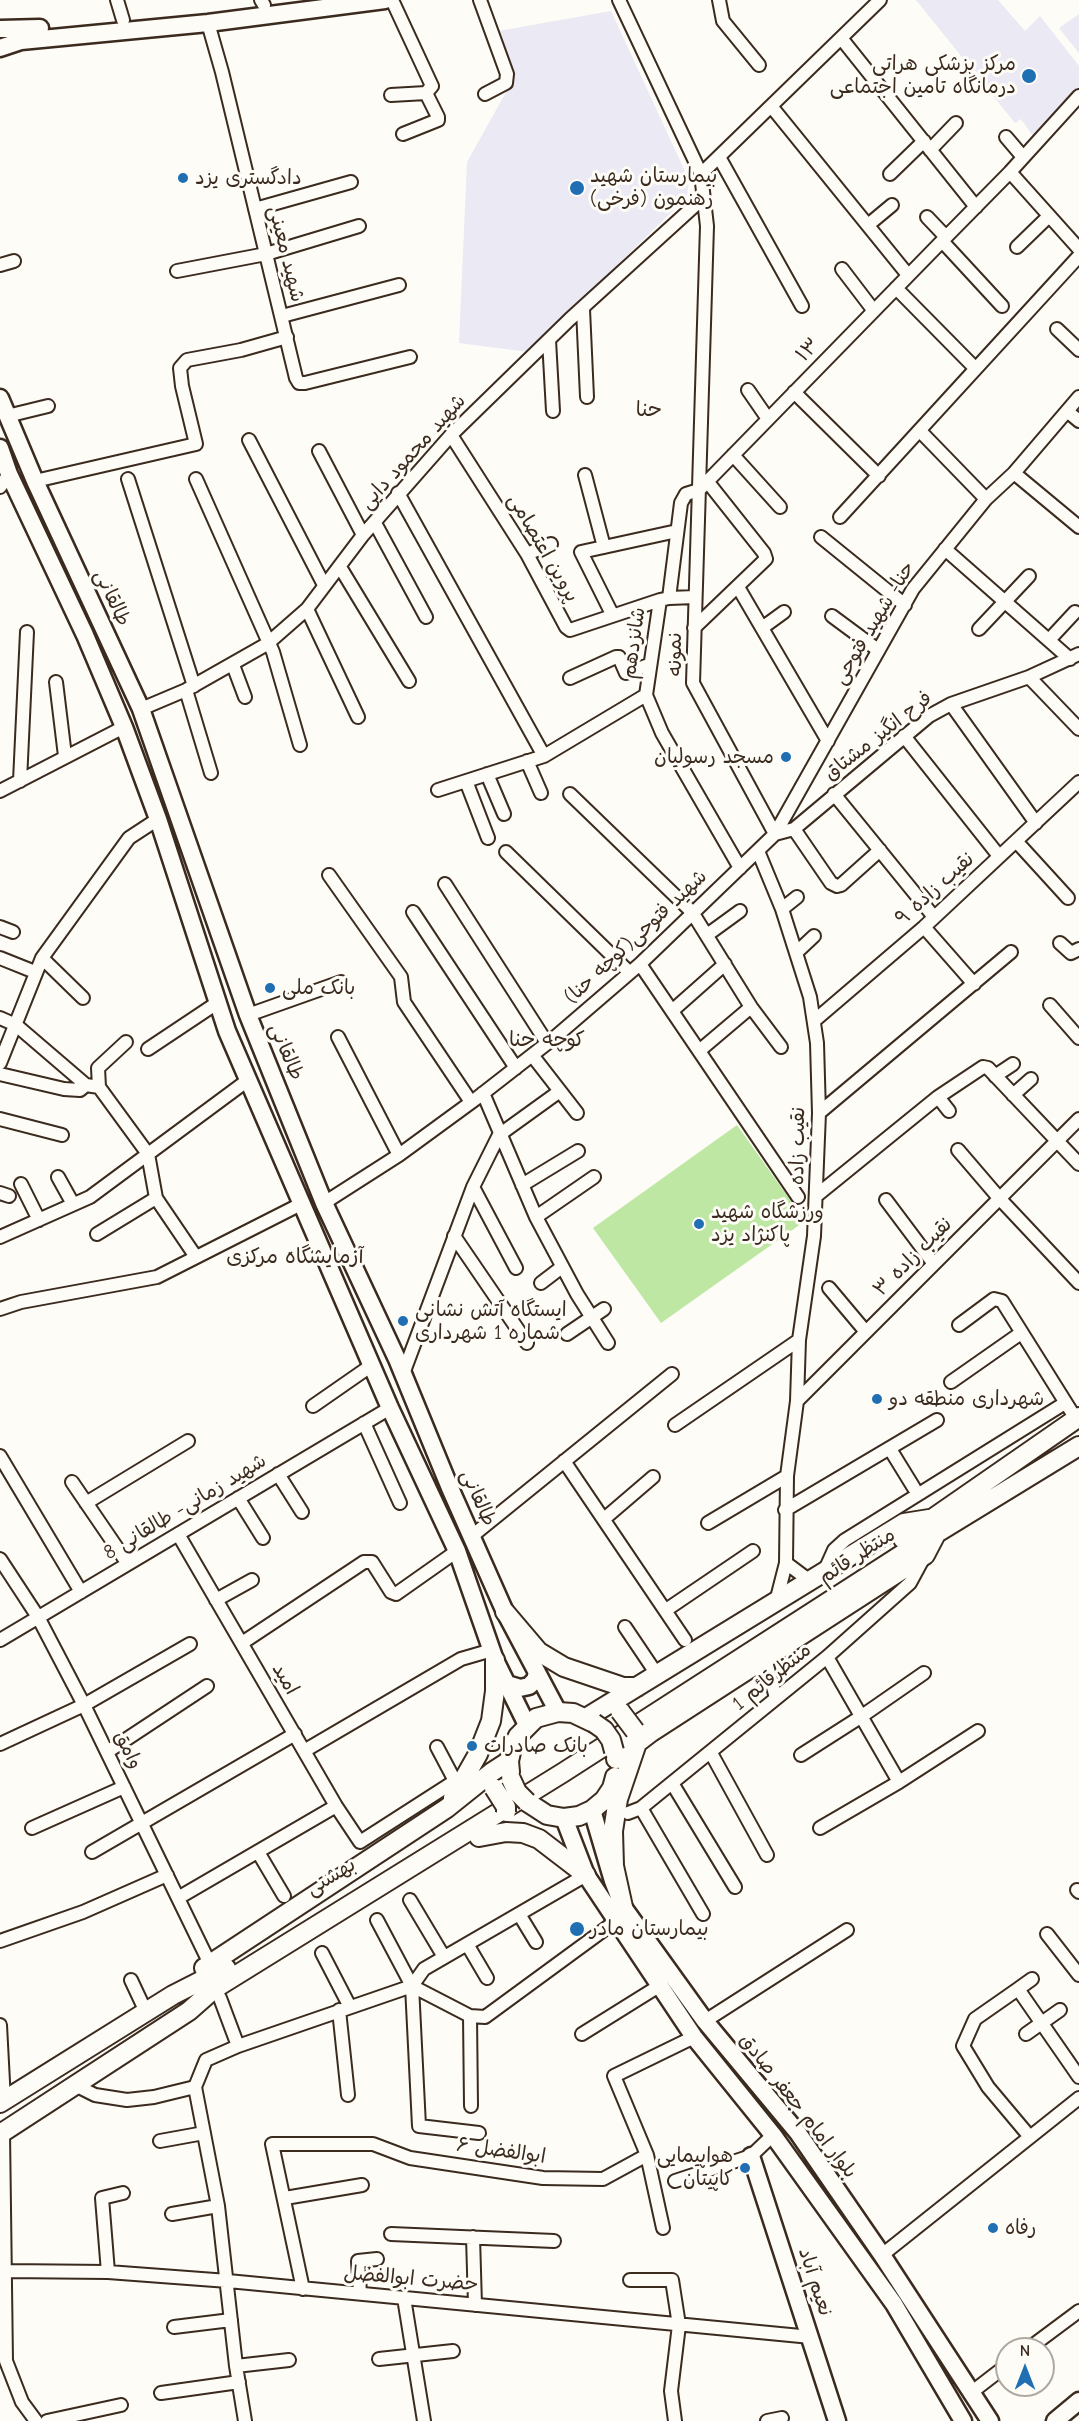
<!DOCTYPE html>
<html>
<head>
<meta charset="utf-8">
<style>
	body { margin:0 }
	#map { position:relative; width:1079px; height:2421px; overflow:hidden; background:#fdfcf7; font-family:"Comic Neue",sans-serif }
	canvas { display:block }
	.north { position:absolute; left:995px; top:2337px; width:60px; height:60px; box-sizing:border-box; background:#fdfcf7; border:2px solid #afa8a0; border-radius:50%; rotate:0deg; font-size:16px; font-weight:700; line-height:24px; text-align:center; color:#3b2a1e }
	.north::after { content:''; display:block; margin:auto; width:21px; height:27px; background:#1f6fb2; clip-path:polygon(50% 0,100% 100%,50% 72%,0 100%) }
</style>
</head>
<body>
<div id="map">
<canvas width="1079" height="2421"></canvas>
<div class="north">N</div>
</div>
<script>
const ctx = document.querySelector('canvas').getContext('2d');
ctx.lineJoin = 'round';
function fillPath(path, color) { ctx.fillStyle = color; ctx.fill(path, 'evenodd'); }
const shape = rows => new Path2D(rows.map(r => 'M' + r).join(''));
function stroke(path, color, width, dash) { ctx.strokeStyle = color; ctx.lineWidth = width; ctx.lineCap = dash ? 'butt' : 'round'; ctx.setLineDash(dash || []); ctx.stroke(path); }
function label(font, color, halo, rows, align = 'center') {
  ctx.font = font + ' "Comic Neue","Playpen Sans Arabic",sans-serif'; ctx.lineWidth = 6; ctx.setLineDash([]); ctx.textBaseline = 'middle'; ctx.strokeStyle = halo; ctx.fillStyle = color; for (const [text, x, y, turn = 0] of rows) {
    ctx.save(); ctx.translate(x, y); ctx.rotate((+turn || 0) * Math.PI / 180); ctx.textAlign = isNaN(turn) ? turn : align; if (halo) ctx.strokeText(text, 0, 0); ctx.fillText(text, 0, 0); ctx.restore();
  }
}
const built = shape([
	[916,0,998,0,1025,31,1040,16,1079,66,1079,87,1033,136,1021,119,1015,123],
	[611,11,689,180,687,197,528,352,459,343,467,162,514,78,493,32],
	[1079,14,1079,53,1059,28]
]);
const green = shape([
	[737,1125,805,1221,661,1323,593,1228]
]);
const street = shape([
	[117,0,123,20],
	[261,0,264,5],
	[392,0,432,86,426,93,438,117,438,120,403,134],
	[480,0,507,74,506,83,485,94],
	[619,0,701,174,707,226,693,683,775,834],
	[719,0,723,21,759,65],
	[208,23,222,72,296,378,299,383,305,383,410,357],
	[841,38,976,207],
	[391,95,426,93],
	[771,106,908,275],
	[1006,137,1023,157],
	[930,150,956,123],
	[719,157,802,306],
	[1010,172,1079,249],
	[701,174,880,0],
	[890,174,924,141],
	[255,209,351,182],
	[927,217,946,237],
	[868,225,892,205],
	[942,241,1002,306],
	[1017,247,1049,216],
	[0,265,14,261],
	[842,269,874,311],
	[177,271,266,254,359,226],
	[896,288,975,368],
	[583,309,587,397],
	[282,316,399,285],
	[1057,329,1079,350],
	[549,340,553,411],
	[748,390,768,419],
	[794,392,879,476],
	[1067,411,1079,421],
	[7,416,48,406],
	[920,431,986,499],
	[451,435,527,554,566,627,570,630,660,600],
	[249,440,324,585],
	[319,451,363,535],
	[733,455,780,507],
	[1014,473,1079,527],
	[585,475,604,547],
	[128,479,194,686],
	[196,479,273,652,300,745],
	[35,481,196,444,182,386,180,368,187,360,241,350,287,337],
	[0,487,9,474],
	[398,493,544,756],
	[840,517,1079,256],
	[375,523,426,617],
	[821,537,905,605],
	[945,549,1070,659],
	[527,554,551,544],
	[340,567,409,681],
	[738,587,828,741],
	[669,598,695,597],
	[307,609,358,717],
	[612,614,581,552,677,531],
	[832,616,878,650],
	[694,628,766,559,764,553,707,481],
	[762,628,784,612],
	[979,629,1029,576],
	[1049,640,1075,612],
	[233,665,245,697],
	[1029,677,1079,729],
	[570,678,616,657,619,657,626,673,649,665],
	[56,682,65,756],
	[186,690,211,773],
	[951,704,1036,823],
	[141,709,186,690,267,644,307,609,363,535,451,435,570,319,703,198],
	[904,736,999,856],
	[527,761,541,793],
	[487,774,504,814],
	[20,781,27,632],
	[466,781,488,838],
	[438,790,544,756,646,695],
	[0,791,124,727],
	[570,794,692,912,751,1007,781,1047],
	[834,794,934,917],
	[794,829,831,883,837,886,841,885,880,850],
	[775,834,794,829,929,716,951,704,1029,677,1079,654],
	[1016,841,1068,898],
	[758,851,782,909,810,997,817,1043,819,1113,814,1236,799,1340,797,1401,787,1476,786,1563,776,1602],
	[506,852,629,972],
	[740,868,662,733,646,695,660,600,669,598,681,503,686,494,699,490,946,237,1010,172,1079,96],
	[329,875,401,977,404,1002,471,1102],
	[445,884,547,1043],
	[782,909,797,897],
	[413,912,516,1068],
	[0,927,13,932],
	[924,927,974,984],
	[707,935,740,911],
	[1060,943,1071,953,1079,949],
	[797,952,814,936],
	[0,958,35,972],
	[42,958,83,998],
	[640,964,798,1197],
	[1050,1005,1079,1038],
	[672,1011,725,964],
	[248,1015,341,982],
	[0,1018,16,1025,86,1085,99,1087,148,1154,156,1198,196,1257],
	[814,1021,924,927,1079,782],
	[338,1037,399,1155],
	[148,1049,217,1003],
	[699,1051,751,1007],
	[532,1055,577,1113],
	[0,1063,42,958,129,838,158,819],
	[0,1074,64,1089,80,1090,86,1085],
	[995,1076,1013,1064],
	[99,1087,98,1068,126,1042],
	[483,1093,536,1217,577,1294,608,1343],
	[1013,1095,1031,1079],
	[938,1097,949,1111],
	[819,1113,1011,952],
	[0,1119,62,1135],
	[958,1150,1000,1199,1079,1283],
	[58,1177,73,1204],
	[21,1184,39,1220],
	[522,1185,578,1151],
	[473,1187,516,1268],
	[0,1193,9,1196],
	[816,1196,938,1097,983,1067,988,1068,1079,1164],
	[886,1200,934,1264],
	[324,1203,399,1155,477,1098,554,1038,640,964,775,834,913,589,986,499,1014,473,1079,397],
	[536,1217,594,1177],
	[97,1234,156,1198],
	[454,1236,527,1343],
	[0,1237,90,1197,248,1080],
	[541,1283,562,1267],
	[829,1288,866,1332],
	[0,1309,21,1302,157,1277,301,1204],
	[959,1325,994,1299,1002,1301,1076,1419],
	[567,1334,604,1309],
	[403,1374,473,1187,499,1135,560,1091],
	[951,1382,1021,1333],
	[797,1401,1079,1119],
	[313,1406,372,1365],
	[364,1423,400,1503],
	[675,1425,799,1340],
	[890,1449,914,1488],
	[0,1456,81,1592],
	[564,1461,685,1640],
	[278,1474,302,1512],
	[72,1482,128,1564],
	[238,1498,263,1538],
	[86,1503,188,1441],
	[785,1510,937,1420],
	[604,1519,653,1477],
	[708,1523,787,1476],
	[178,1534,336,1806,360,1842,455,1781,437,1747],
	[472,1536,672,1374],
	[0,1559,38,1617,84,1705,210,1964],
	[786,1563,810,1581],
	[825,1570,834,1550,845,1540,1065,1403],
	[216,1600,252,1580],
	[666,1610,753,1551],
	[625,1627,658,1676],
	[0,1640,390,1408],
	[242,1643,364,1562,372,1562,391,1592,396,1594,457,1551],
	[827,1657,899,1782],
	[765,1658,776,1698],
	[0,1744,84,1705,190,1644],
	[304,1751,461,1659,492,1650],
	[107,1752,207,1686],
	[711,1753,767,1855],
	[801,1755,862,1716,924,1673],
	[672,1783,735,1887],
	[641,1808,703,1914],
	[628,1813,641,1808,827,1657,910,1583,923,1559],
	[32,1828,124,1787],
	[820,1828,899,1782,978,1731],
	[92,1852,295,1734],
	[258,1852,284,1896],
	[1077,1890,1079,1892],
	[178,1898,336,1806],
	[410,1900,444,1957],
	[519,1914,536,1942],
	[377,1920,412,1986,419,2126,479,2133],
	[1047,1934,1079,1975],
	[0,1941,83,1912,167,1875],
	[467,1944,487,1978],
	[322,1953,350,2007],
	[131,1980,146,2012],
	[412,1986,470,2016,485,2017,616,1921],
	[412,1986,424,1969,586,1875],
	[1018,1989,1032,1979],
	[220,1998,238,2046],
	[339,2010,348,2095],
	[470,2016,471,2106],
	[705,2021,847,1930],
	[0,2025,4,2101],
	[582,2034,659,1986],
	[1026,2034,1060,2010],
	[75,2085,95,2095,127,2100,154,2097,195,2087],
	[195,2087,218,2206,236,2366,245,2421],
	[195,2087,206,2060,238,2046,412,1986],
	[3,2132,6,2361,22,2402,36,2421],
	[1030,2137,988,2087,963,2046,975,2019,1018,1989,1079,2077],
	[160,2141,204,2133],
	[675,2181,751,2156,773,2135],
	[285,2198,362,2185],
	[172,2214,218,2206],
	[663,2228,647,2155,614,2076,694,2037],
	[391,2234,554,2241],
	[473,2237,475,2305],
	[882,2255,1079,2098],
	[6,2271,108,2272,228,2281,811,2337],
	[108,2272,102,2198,123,2193],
	[630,2280,672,2280,679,2325,671,2391,675,2421],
	[303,2289,272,2144,373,2144,410,2158,543,2178,603,2179,647,2155],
	[360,2293,358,2261,377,2259],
	[404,2298,424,2421],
	[174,2327,231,2320],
	[1028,2349,1079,2311],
	[379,2359,453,2351],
	[236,2366,289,2360],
	[972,2392,1007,2365],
	[161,2393,239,2382],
	[47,2421,121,2405],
	[767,2421,782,2418]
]);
const secondary = shape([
	[0,29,40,28],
	[0,48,21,41,208,23,385,0],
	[0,398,35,481,141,709,248,1015,324,1203,397,1359,450,1488,505,1612,558,1712],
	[0,448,9,474,85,635,124,727,158,819,227,1031,390,1408,457,1551,495,1660,527,1725],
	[507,1684,520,1688,529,1686,535,1680,537,1672],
	[592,1810,613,1881,623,1907,705,2021,798,2133,882,2255,990,2421],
	[564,1818,586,1875,694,2037,773,2135,894,2304,963,2421],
	[751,2156,837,2421],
	[1055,2421,1079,2401]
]);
const primary = shape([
	[903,1539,1079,1417],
	[505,1612,539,1652,564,1667,623,1687,637,1687],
	[586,1718,904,1523,929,1519],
	[616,1759,650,1733,925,1555,936,1534],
	[510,1772,509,1761,512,1748,518,1736,536,1718,558,1712,573,1713,594,1723],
	[453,1798,478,1754,491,1721,495,1691,495,1660],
	[527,1802,547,1815,564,1818,579,1816,592,1810,604,1800,612,1788,615,1777],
	[479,1837,506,1832,523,1833,539,1839,586,1875],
	[623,1907,614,1866,613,1831,618,1799,637,1743],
	[204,1968,447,1808,492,1772,509,1761],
	[0,2103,173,1995,226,1968],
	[0,2134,189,2011,214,1989,564,1772,904,1553,1079,1446]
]);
const primaryBridge = shape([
	[620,1711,635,1731],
	[594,1723,604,1730,611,1740,614,1751],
	[511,1779,517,1792,527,1802],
	[494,1788,506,1807,506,1812]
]);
const markers = [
	[1029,76,8,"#1f6fb2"],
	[183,178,6,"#1f6fb2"],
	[577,188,8,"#1f6fb2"],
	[786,757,6,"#1f6fb2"],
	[270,988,6,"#1f6fb2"],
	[699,1224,6,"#1f6fb2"],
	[403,1321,6,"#1f6fb2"],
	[877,1399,6,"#1f6fb2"],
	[472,1746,6,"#1f6fb2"],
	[577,1929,8,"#1f6fb2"],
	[745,2168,6,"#1f6fb2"],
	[993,2228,6,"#1f6fb2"]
];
const poiNames = [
	["مرکز پزشکی هراتی",1016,64,"right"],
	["درمانگاه تامین اجتماعی",1016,87,"right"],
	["بیمارستان شهید",590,176],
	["رهنمون (فرخی)",590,199],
	["دادگستری یزد",195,178],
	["مسجد رسولیان",774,757,"right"],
	["بانک ملی",282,988],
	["ورزشگاه شهید",711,1212],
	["پاکنژاد یزد",711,1235],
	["ایستگاه آتش نشانی",415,1310],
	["شماره 1 شهرداری",415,1333],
	["شهرداری منطقه دو",889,1399],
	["بانک صادرات",484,1746],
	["بیمارستان مادر",590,1929],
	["هواپیمایی",733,2156,"right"],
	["کاپیتان",733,2179,"right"],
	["رفاه",1005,2228]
];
const streetNames = [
	["شهید معینی",286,254,76],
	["۱۳",808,350,-46],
	["شهید محمود دایی",413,452,-48],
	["پروین اعتصامی",543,548,60],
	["طالقانی",112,598,65],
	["حنا- شهید فتوحی",874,623,-59],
	["شانزدهم",634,643,-82],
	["نمونه",675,654,-90],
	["فرح انگیز مشتاق",878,736,-38],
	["نقیب زاده ۹",935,889,-42],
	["(کوچه حنا)شهید فتوحی",636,937,-43],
	["طالقانی",286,1052,67],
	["نقیب زاده",798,1146,-89],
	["نقیب زاده ۳",913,1257,-45],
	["طالقانی",478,1498,66],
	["شهید زمانی- طالقانی 8",185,1507,-31],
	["منتظر قائم",857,1556,-33],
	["منتظرقائم 1",772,1677,-39],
	["امید",285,1679,60],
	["وامق",128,1750,64],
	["بهشتی",331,1877,-31],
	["بلوار امام جعفر صادق",798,2106,52],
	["ابوالفضل ۶",501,2151,8],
	["حضرت ابوالفضل",411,2279,5],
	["نعیم آباد",815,2282,72]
];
const neighbourhoodNames = [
	["حنا",649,410],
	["کوچه حنا",547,1040],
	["آزمایشگاه مرکزی",295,1257]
];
fillPath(built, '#eae9f4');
fillPath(green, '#bee7a3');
stroke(street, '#3b2a1e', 16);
stroke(secondary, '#3b2a1e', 21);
stroke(primary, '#3b2a1e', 22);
stroke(street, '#fdfcf7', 12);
stroke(secondary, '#fdfcf7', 16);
stroke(primary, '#fdfcf7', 18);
stroke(primaryBridge, '#3b2a1e', 22, []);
stroke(primaryBridge, '#fdfcf7', 18);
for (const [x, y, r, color] of markers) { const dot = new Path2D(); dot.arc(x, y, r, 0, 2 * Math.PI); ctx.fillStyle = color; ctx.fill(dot); stroke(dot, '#fdfcf7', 2); }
label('20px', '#3b2a1e', '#fdfcf7', poiNames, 'left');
label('20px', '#3b2a1e', '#fdfcf7', streetNames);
label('21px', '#3b2a1e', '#fdfcf7', neighbourhoodNames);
</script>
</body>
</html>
